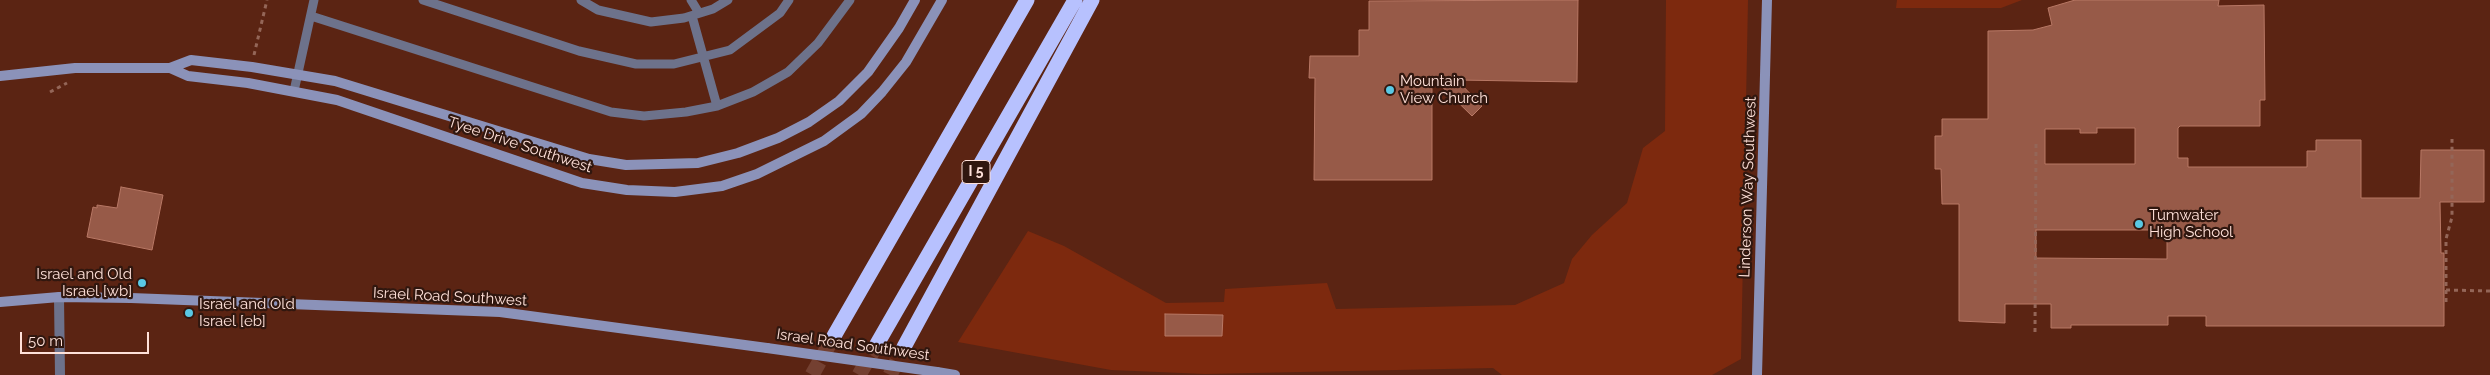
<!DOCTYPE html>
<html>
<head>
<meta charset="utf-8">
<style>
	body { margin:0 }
	#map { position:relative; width:2490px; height:375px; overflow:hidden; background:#5b2413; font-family:Raleway,sans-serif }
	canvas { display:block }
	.scale { position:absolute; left:20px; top:332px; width:129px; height:22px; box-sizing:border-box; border:2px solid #ffe1d9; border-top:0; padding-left:6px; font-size:15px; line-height:18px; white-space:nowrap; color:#ffe1d9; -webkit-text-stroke:4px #30170f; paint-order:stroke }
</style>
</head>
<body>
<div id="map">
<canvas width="2490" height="375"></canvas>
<div class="scale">50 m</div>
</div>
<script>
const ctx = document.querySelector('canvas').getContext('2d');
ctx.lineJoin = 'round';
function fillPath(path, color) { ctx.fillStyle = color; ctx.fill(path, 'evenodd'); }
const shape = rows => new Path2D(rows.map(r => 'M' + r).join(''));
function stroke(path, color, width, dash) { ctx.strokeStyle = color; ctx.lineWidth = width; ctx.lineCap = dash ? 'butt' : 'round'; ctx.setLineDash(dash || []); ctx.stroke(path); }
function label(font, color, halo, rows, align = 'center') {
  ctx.font = font + ' Raleway,sans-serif'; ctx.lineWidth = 4.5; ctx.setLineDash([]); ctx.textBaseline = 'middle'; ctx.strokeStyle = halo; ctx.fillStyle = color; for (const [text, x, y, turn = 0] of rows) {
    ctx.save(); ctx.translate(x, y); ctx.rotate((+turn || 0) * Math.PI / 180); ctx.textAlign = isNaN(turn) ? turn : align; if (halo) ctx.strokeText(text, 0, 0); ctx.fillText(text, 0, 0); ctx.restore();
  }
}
const green = shape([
	[1666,0,1748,0,1741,359,1712,375,1502,375,1493,368,1205,374,1111,370,958,342,1028,231,1064,246,1166,303,1224,302,1225,289,1327,283,1336,309,1515,305,1564,283,1572,259,1592,235,1627,203,1643,148,1665,131],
	[1897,0,2022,0,2001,8,1896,8]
]);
const building = shape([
	[1578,0,1577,82,1457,80,1482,106,1472,116,1432,77,1432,180,1314,180,1315,78,1309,78,1310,56,1359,56,1359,30,1369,30,1369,1,1578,0],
	[2075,0,2219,0,2218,6,2264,5,2265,100,2260,100,2260,126,2180,126,2178,128,2178,158,2188,158,2188,167,2307,167,2307,151,2316,151,2316,140,2361,140,2361,198,2420,198,2421,150,2484,150,2484,202,2440,202,2441,253,2444,253,2444,326,2206,326,2206,316,2168,316,2168,325,2071,325,2071,328,2051,328,2051,304,2005,304,2005,323,1959,321,1959,204,1942,204,1941,169,1935,169,1935,136,1942,136,1942,119,1988,119,1988,31,2033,30,2052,25,2048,8,2075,0],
	[2097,128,2135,128,2135,164,2045,164,2045,129,2080,129,2080,133,2097,133,2097,128],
	[2036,230,2167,230,2167,259,2036,258,2036,230],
	[121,187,163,195,152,250,87,237,93,207,97,208,97,205,117,208,121,187],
	[1165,314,1223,315,1222,336,1165,336,1165,314]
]);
const highwayTunnel = shape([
	[812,375,834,336],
	[859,375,877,344],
	[890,375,904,347]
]);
const path = shape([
	[254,55,267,0],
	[50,92,67,83],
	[2446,290,2490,291],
	[2446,302,2446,239,2452,217,2452,139],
	[2035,332,2036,141]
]);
const lane = shape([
	[423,0,579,51,636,64,674,64,730,50,780,13,789,0],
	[581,0,598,10,651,22,684,18,713,9,728,0],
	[691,0,699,13],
	[311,16,611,112,644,116,686,112,717,106,753,92,788,72,818,43,850,0],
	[692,16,717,106],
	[294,91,314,0]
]);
const street = shape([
	[59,297,60,375]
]);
const secondary = shape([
	[170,68,188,76,248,83,337,100,582,183,627,190,675,192,722,186,757,174,824,141,861,114,882,92,906,62,942,0],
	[0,76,75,68,170,68,191,60,252,67,335,81,589,159,626,165,698,163,738,153,778,138,809,122,839,101,868,72,899,28,915,0],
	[0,302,59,297,131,298,500,312,767,348],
	[937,372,955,375],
	[1757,375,1767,0]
]);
const highway = shape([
	[834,336,1027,0],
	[877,344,1075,0],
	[904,347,1092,0]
]);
const secondaryBridge = shape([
	[767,348,937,372]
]);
const markers = [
	[1390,90,5,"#59c8e4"],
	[2139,224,5,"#59c8e4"],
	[142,283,5,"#59c8e4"],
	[189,313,5,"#59c8e4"]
];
const shields = [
	[976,172,28]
];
const shieldNames = [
	["I 5",976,172]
];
const poiNames = [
	["Mountain",1400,81],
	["View Church",1400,98],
	["Tumwater",2149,215],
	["High School",2149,232],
	["Israel and Old",132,274,"right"],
	["Israel [wb]",132,291,"right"],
	["Israel and Old",199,304],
	["Israel [eb]",199,321]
];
const streetNames = [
	["Tyee Drive Southwest",520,145,18],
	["Linderson Way Southwest",1748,187,-88],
	["Israel Road Southwest",450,297,3],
	["Israel Road Southwest",853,345,8]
];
fillPath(green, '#7d290e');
fillPath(building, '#975a48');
stroke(building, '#b87865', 1);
stroke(highwayTunnel, '#744031', 15, [15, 8]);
stroke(path, '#946658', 3, [4, 4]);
stroke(lane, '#6d728b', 9);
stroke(street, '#6d728b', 10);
stroke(secondary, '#8b92b9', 10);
stroke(highway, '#b7c1fe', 15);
stroke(secondaryBridge, '#8b92b9', 10);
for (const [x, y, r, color] of markers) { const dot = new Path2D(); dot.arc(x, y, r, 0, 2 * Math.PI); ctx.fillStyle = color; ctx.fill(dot); stroke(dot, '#30170f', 2); }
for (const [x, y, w] of shields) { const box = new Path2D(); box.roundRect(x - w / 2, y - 11.5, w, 23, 4); ctx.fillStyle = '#30170f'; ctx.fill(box); stroke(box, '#ffe1d9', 1); }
label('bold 14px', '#ffe1d9', null, shieldNames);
label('15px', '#ffe1d9', '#30170f', poiNames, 'left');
label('15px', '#ffe1d9', '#30170f', streetNames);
</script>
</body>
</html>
